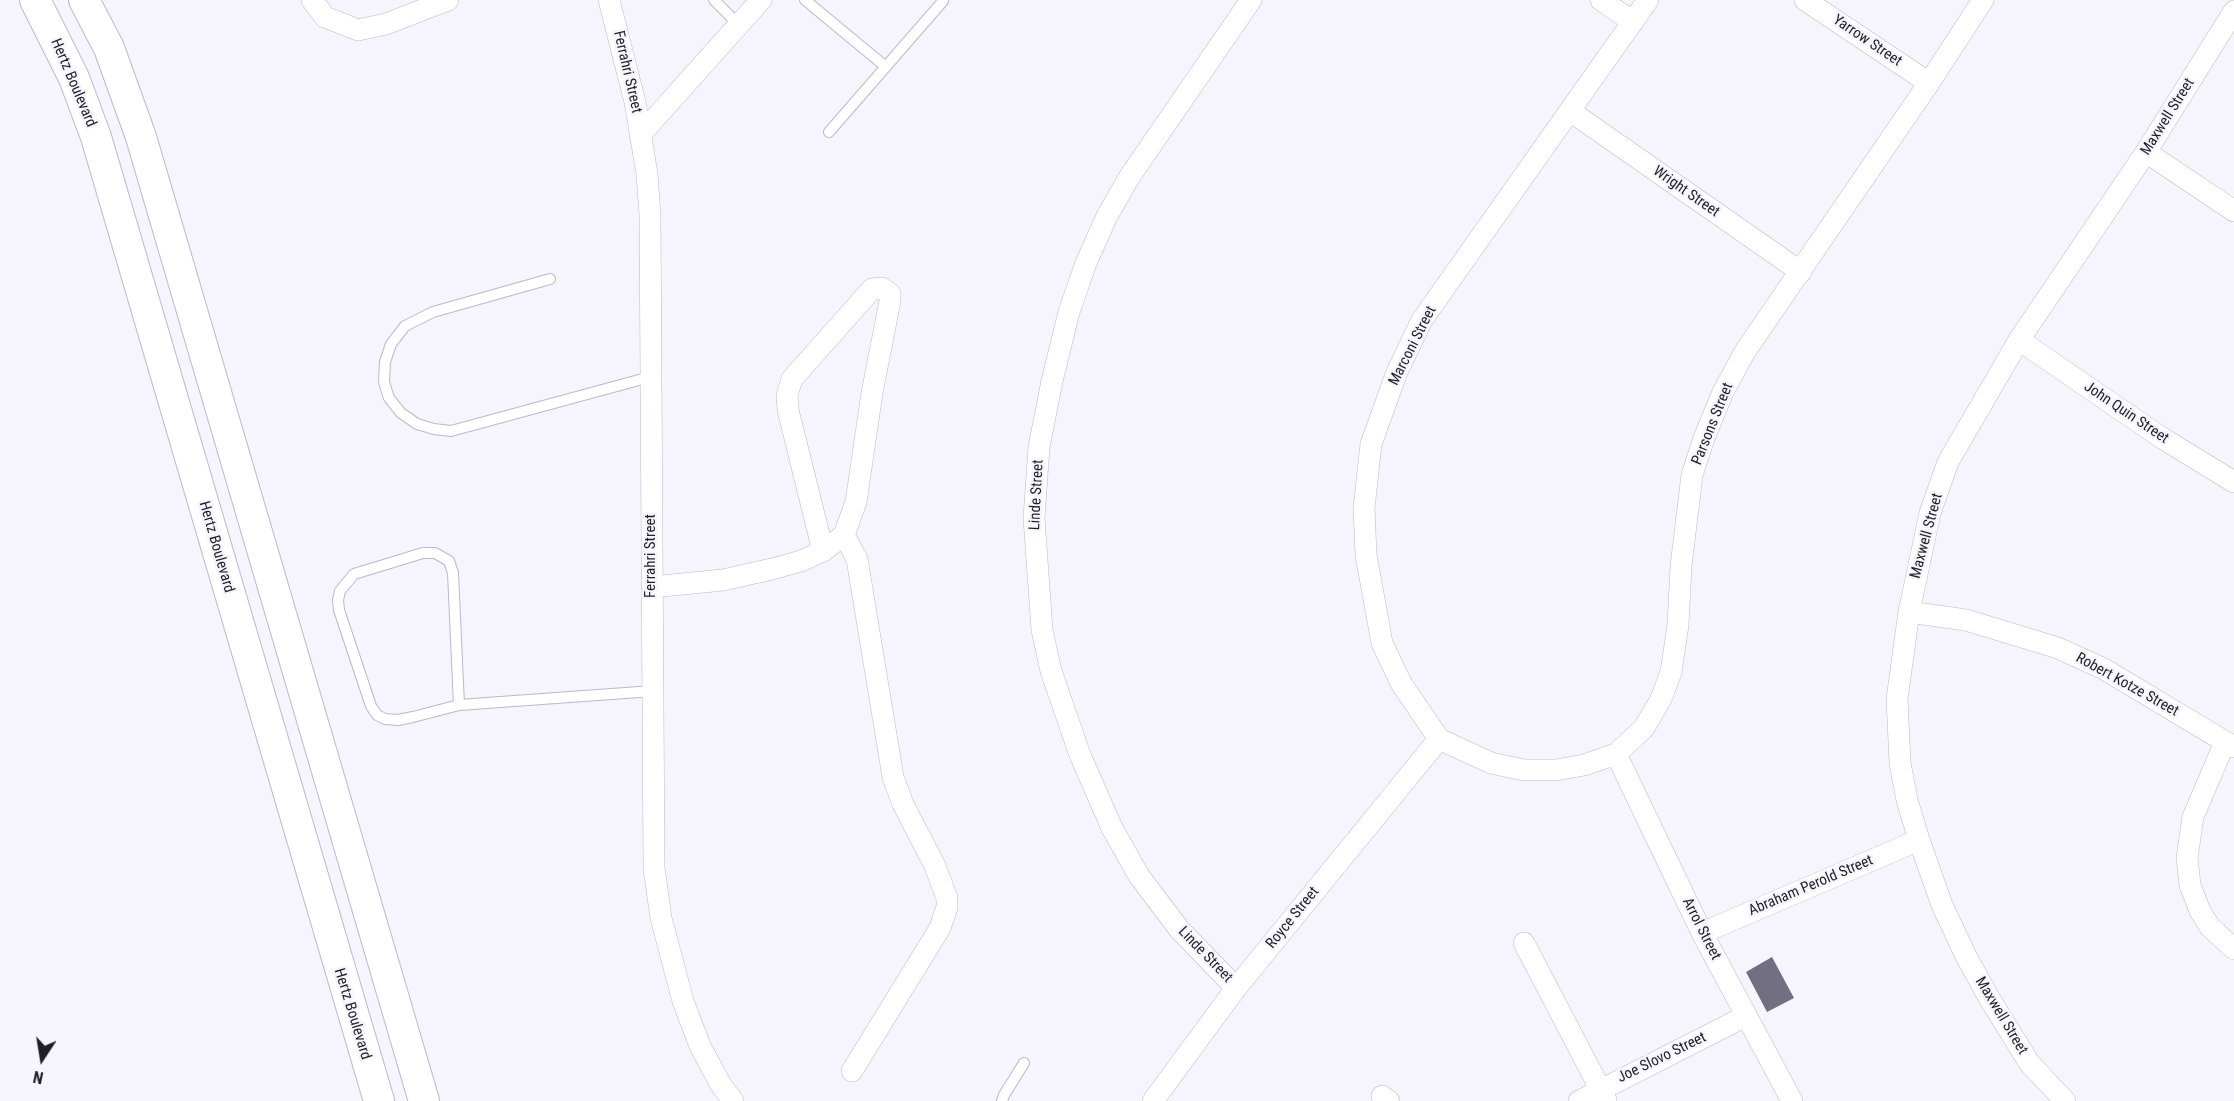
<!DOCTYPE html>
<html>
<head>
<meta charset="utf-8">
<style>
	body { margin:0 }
	#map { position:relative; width:2234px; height:1101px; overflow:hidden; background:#f6f4fd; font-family:"Roboto Condensed",sans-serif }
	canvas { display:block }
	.north { position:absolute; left:12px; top:1029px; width:60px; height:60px; -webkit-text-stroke:4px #f6f4fd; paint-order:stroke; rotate:192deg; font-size:16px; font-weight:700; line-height:24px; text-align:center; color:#201e26 }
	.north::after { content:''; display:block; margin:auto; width:21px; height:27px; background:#201e26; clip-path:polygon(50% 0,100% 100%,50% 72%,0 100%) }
</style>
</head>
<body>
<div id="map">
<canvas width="2234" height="1101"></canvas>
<div class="north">N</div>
</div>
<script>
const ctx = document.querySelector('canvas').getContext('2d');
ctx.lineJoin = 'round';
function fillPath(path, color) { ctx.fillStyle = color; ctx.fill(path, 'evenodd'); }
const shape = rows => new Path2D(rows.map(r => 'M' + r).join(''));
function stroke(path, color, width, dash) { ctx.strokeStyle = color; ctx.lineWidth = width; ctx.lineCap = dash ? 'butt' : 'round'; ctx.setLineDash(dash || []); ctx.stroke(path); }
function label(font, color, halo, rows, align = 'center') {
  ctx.font = font + ' "Roboto Condensed",sans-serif'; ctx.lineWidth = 5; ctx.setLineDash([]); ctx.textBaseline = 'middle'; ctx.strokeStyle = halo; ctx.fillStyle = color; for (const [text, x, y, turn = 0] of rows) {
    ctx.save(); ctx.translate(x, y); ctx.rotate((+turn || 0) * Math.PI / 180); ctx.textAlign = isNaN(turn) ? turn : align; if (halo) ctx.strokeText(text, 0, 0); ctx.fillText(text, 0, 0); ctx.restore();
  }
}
const building = shape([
	[1772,957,1794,998,1767,1012,1746,972]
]);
const lane = shape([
	[714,0,739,25],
	[805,0,886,67],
	[829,132,943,1],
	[550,279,433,312,405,326,391,344,385,362,384,382,389,398,401,413,417,424,434,429,451,431,650,377],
	[459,705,453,573,449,561,435,553,423,553,354,574,340,591,338,600,339,610,371,706,377,715,385,719,398,720,413,717,459,705,653,691],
	[1002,1101,1004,1095,1024,1063]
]);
const street = shape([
	[312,0,325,17,358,30,386,24,448,0],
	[609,0,635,102,647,174,650,215,654,868,661,918,683,1001,700,1046,721,1085,733,1101],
	[1601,0,1633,22],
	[1805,0,1929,83],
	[1570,111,1801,272],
	[640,135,761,0],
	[2146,152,2234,211],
	[2019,340,2162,438,2234,482],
	[844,535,857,559,893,777,903,804,935,866,947,898,947,907,940,928,852,1071],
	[652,587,723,580,772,569,801,561,823,551,844,535,856,502,872,393,890,301,890,294,882,288,872,289,792,379,787,395,788,410,823,551],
	[1909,612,1966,620,2058,648,2104,669,2234,747],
	[1439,739,1491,763,1524,770,1556,770,1584,765,1616,754,1644,728,1661,699,1671,672,1678,625,1681,566,1692,475,1704,438,1723,392,1746,350,1929,83,1983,0],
	[1439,739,1401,683,1382,643,1366,555,1364,508,1371,444,1397,372,1422,320,1648,0],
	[2225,742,2193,817,2187,858,2190,885,2200,911,2210,927,2234,949],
	[1616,754,1702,933,1792,1101],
	[1702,933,1919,840],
	[1524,943,1606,1100],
	[1236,988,1179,929,1139,876,1112,828,1080,755,1051,671,1042,630,1034,518,1039,447,1052,381,1069,312,1086,263,1107,216,1130,176,1251,0],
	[1382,1096,1389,1101],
	[1153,1101,1236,988,1439,739],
	[1579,1101,1746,1016],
	[2065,1101,2030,1064,1989,998,1966,956,1942,905,1919,840,1907,800,1900,763,1897,699,1909,612,1930,513,1948,462,2019,340,2146,152,2234,11]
]);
const secondary = shape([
	[35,0,74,78,96,137,379,1101],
	[84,0,109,48,141,137,424,1101]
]);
const streetNames = [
	["Yarrow Street",1867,41,34],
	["Ferrahri Street",627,72,77],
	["Hertz Boulevard",73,83,67],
	["Maxwell Street",2168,117,-58],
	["Wright Street",1686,192,35],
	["Marconi Street",1413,346,-63],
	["John Quin Street",2126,413,34],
	["Parsons Street",1713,424,-68],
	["Linde Street",1037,495,-87],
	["Maxwell Street",1927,536,-75],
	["Hertz Boulevard",216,547,74],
	["Ferrahri Street",651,556,-90],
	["Robert Kotze Street",2127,685,29],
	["Abraham Perold Street",1811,886,-23],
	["Royce Street",1293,918,-51],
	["Arrol Street",1701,929,63],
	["Linde Street",1205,955,46],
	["Hertz Boulevard",352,1014,73],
	["Maxwell Street",2001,1016,59],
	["Joe Slovo Street",1662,1058,-26]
];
fillPath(building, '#736f82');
stroke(lane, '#bcb8cd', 12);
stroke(street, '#bcb8cd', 22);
stroke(secondary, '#bcb8cd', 32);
stroke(lane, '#fff', 10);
stroke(street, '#fff', 21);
stroke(secondary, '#fff', 30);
label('15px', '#201e26', '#f6f4fd', streetNames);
</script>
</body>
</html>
